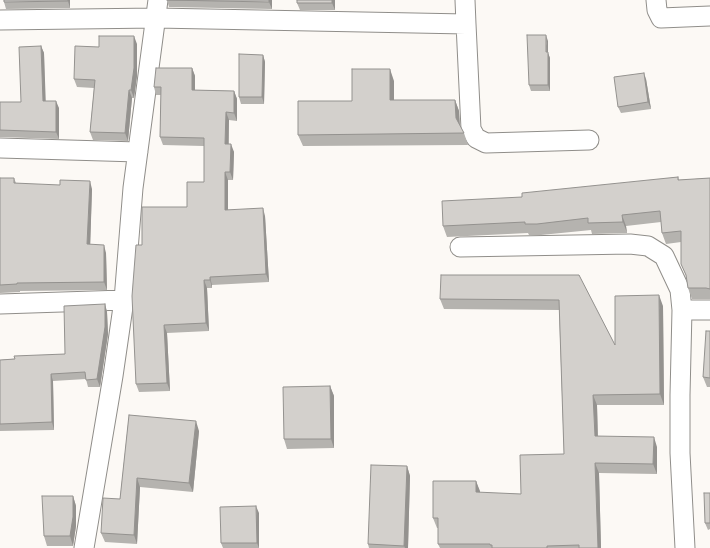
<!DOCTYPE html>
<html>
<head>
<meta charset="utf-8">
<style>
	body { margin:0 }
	canvas { display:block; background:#fcf9f5 }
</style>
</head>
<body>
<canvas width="710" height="548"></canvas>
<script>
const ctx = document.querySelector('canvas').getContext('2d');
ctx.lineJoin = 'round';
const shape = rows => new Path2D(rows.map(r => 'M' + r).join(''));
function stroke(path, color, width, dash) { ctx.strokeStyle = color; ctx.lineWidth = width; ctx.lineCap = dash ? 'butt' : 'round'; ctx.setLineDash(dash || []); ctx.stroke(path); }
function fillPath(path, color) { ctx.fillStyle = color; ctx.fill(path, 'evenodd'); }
const minor = shape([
	[656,0,657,10,661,18,710,16],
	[0,20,156,18,466,24,465,0],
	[466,24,471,129,476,138,486,143,589,140],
	[0,148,138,152],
	[460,247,630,244,648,246,664,256,680,290,682,310],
	[0,304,124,300],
	[84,548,113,376,124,300,133,188,158,0],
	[685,548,680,453,680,395,682,310,710,310]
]);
const wall = shape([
	[70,0,70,8,6,9,4,2],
	[167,0,272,0,272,9,169,7],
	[297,0,335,0,335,10,300,10,297,3],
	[548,41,548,53,550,58,550,91,531,91,529,85],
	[137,44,137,76,134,98,132,98,128,141,93,140,90,132,94,88,77,87,74,79,99,47],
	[41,46,44,53,45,101,59,108,59,139,0,137,0,102,21,102],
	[263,55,265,62,264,104,241,104,239,97],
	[192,68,195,76,195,90,234,91,237,99,237,121,229,120,229,144,234,152,233,180,228,180,228,210,265,216,269,282,212,285,212,288,207,288,209,331,167,333,170,391,139,392,136,384,142,245,187,207,204,182,204,146,163,145,160,137,161,95,156,95,154,87],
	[646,79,651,109,621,113,618,107],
	[394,81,394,100,455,100,459,111,460,126,464,133,468,145,303,146,298,135,352,101],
	[678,177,679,180,710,178,710,299,692,299,688,288,687,278,681,264,681,242,666,244,662,233,661,222,626,226,627,233,592,234,591,230,541,235,529,235,528,233,447,237,443,226,522,197],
	[0,178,14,178,16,183,92,189,90,245,106,253,107,290,20,291,20,292,0,293],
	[579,275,615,345,663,306,664,405,597,405,598,436,657,447,657,474,599,473,601,548,440,548,438,544,438,528,437,528,433,518,476,481,480,493,521,494,564,454,559,310,444,309,440,299],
	[105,304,107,312,108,334,100,387,88,387,86,379,53,381,54,430,0,431,0,360,65,354],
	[710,331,710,387,707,387,703,377],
	[330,386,334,396,334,448,287,449,284,439],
	[129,415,199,431,193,492,140,487,137,544,105,542,101,533,120,499],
	[407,466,410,476,408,548,369,548,368,544],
	[710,493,710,529,708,530,705,523],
	[73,496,76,506,76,526,73,546,47,546,44,536],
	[259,513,259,548,223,548,221,543]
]);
const shadedWall = shape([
	[68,0,70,0,70,8,68,1],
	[269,0,272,0,272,9,269,2],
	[332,0,335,0,335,10,332,3],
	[546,35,548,41,548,53,550,58,550,91,548,85],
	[134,36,137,44,137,76,134,98,131,90],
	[41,46,44,53,46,108,43,101],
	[263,55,265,62,264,104,262,97],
	[192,68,195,76,195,98,192,90],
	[390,69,394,81,394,112,390,100],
	[644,73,646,79,651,109,648,102],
	[129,90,132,98,128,141,125,133],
	[234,91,237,99,237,121,234,113],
	[455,100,459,111,460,130,456,118],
	[56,101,59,108,59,139,56,132],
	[226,112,229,120,228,152,225,144],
	[231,144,234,152,233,180,230,172],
	[225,172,228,180,228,218,225,210],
	[90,181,92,189,90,252,87,244],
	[263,208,265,216,269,282,266,274],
	[622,215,626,226,627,233,623,222],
	[104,245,106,253,107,290,104,282],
	[210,277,212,285,212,288,210,280],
	[204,280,207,288,209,331,206,323],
	[659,295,663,306,664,405,660,394],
	[105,304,107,312,108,334,100,387,97,379],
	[164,325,167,333,170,391,167,383],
	[51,374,53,381,54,430,52,422],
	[330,386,334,396,334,448,331,439],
	[593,395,597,405,598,447,595,436],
	[196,421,199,431,193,492,189,483],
	[654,437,657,447,657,474,653,464],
	[595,463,599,473,601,548,598,548],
	[407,466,410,476,408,548,405,548,404,546],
	[137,478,140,487,137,544,134,535],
	[476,481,480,491,480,503,476,492],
	[73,496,76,506,76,526,73,546,70,536],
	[256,506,259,513,259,548,257,543]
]);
const building = shape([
	[4,0,68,0,68,1,4,2,4,0],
	[167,0,269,0,269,2,167,0],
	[297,0,332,0,332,3,297,3,297,0],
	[527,35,546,35,546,52,548,52,548,85,529,85,527,35],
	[99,36,134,36,134,68,131,90,129,90,125,133,90,132,95,80,74,79,75,46,99,47,99,36],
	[41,46,43,101,56,101,56,132,0,130,0,102,21,102,19,47,41,46],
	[239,54,263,55,262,97,239,97,239,54],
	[156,68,192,68,192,90,234,91,234,113,226,112,225,144,231,144,230,172,225,172,225,210,263,208,266,274,210,277,210,280,204,280,206,323,164,325,167,383,136,384,132,296,136,245,142,245,142,207,187,207,187,182,204,182,204,138,160,137,161,87,154,87,156,68],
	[352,69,390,69,390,100,455,100,456,118,464,133,298,135,298,101,352,101,352,69],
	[644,73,648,102,618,107,614,77,644,73],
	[678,177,678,180,710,178,710,289,706,288,688,288,686,275,681,264,681,231,662,233,660,211,622,215,623,222,588,223,588,218,537,224,525,224,525,222,443,226,442,201,522,197,522,193,678,177],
	[0,178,14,178,14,183,60,185,60,180,90,181,87,244,104,245,104,282,17,283,17,284,0,285,0,178],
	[441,275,579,275,615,345,615,296,659,295,660,394,593,395,595,436,654,437,653,464,595,463,598,548,579,548,579,545,547,546,547,548,492,548,492,545,490,545,490,544,438,544,438,518,433,518,433,481,476,481,476,492,521,494,520,455,564,454,559,300,440,299,441,275],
	[105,304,105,327,97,379,86,380,85,372,51,374,52,422,0,424,0,360,15,359,14,356,65,354,64,306,105,304],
	[706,331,710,331,710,378,703,377,706,331],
	[330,386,331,439,284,439,283,387,330,386],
	[129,415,196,421,189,483,137,478,134,535,101,533,103,498,120,499,129,415],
	[371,465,407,466,404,546,368,544,371,465],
	[704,493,710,493,710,523,705,523,704,493],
	[42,496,73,496,73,517,70,536,44,536,42,496],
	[256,506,257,543,221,543,220,507,256,506]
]);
stroke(minor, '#908e8a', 21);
stroke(minor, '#fff', 19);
fillPath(wall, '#b5b3af');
fillPath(shadedWall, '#94928f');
fillPath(building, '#d3d0cc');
stroke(building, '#94928f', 1);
</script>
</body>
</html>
